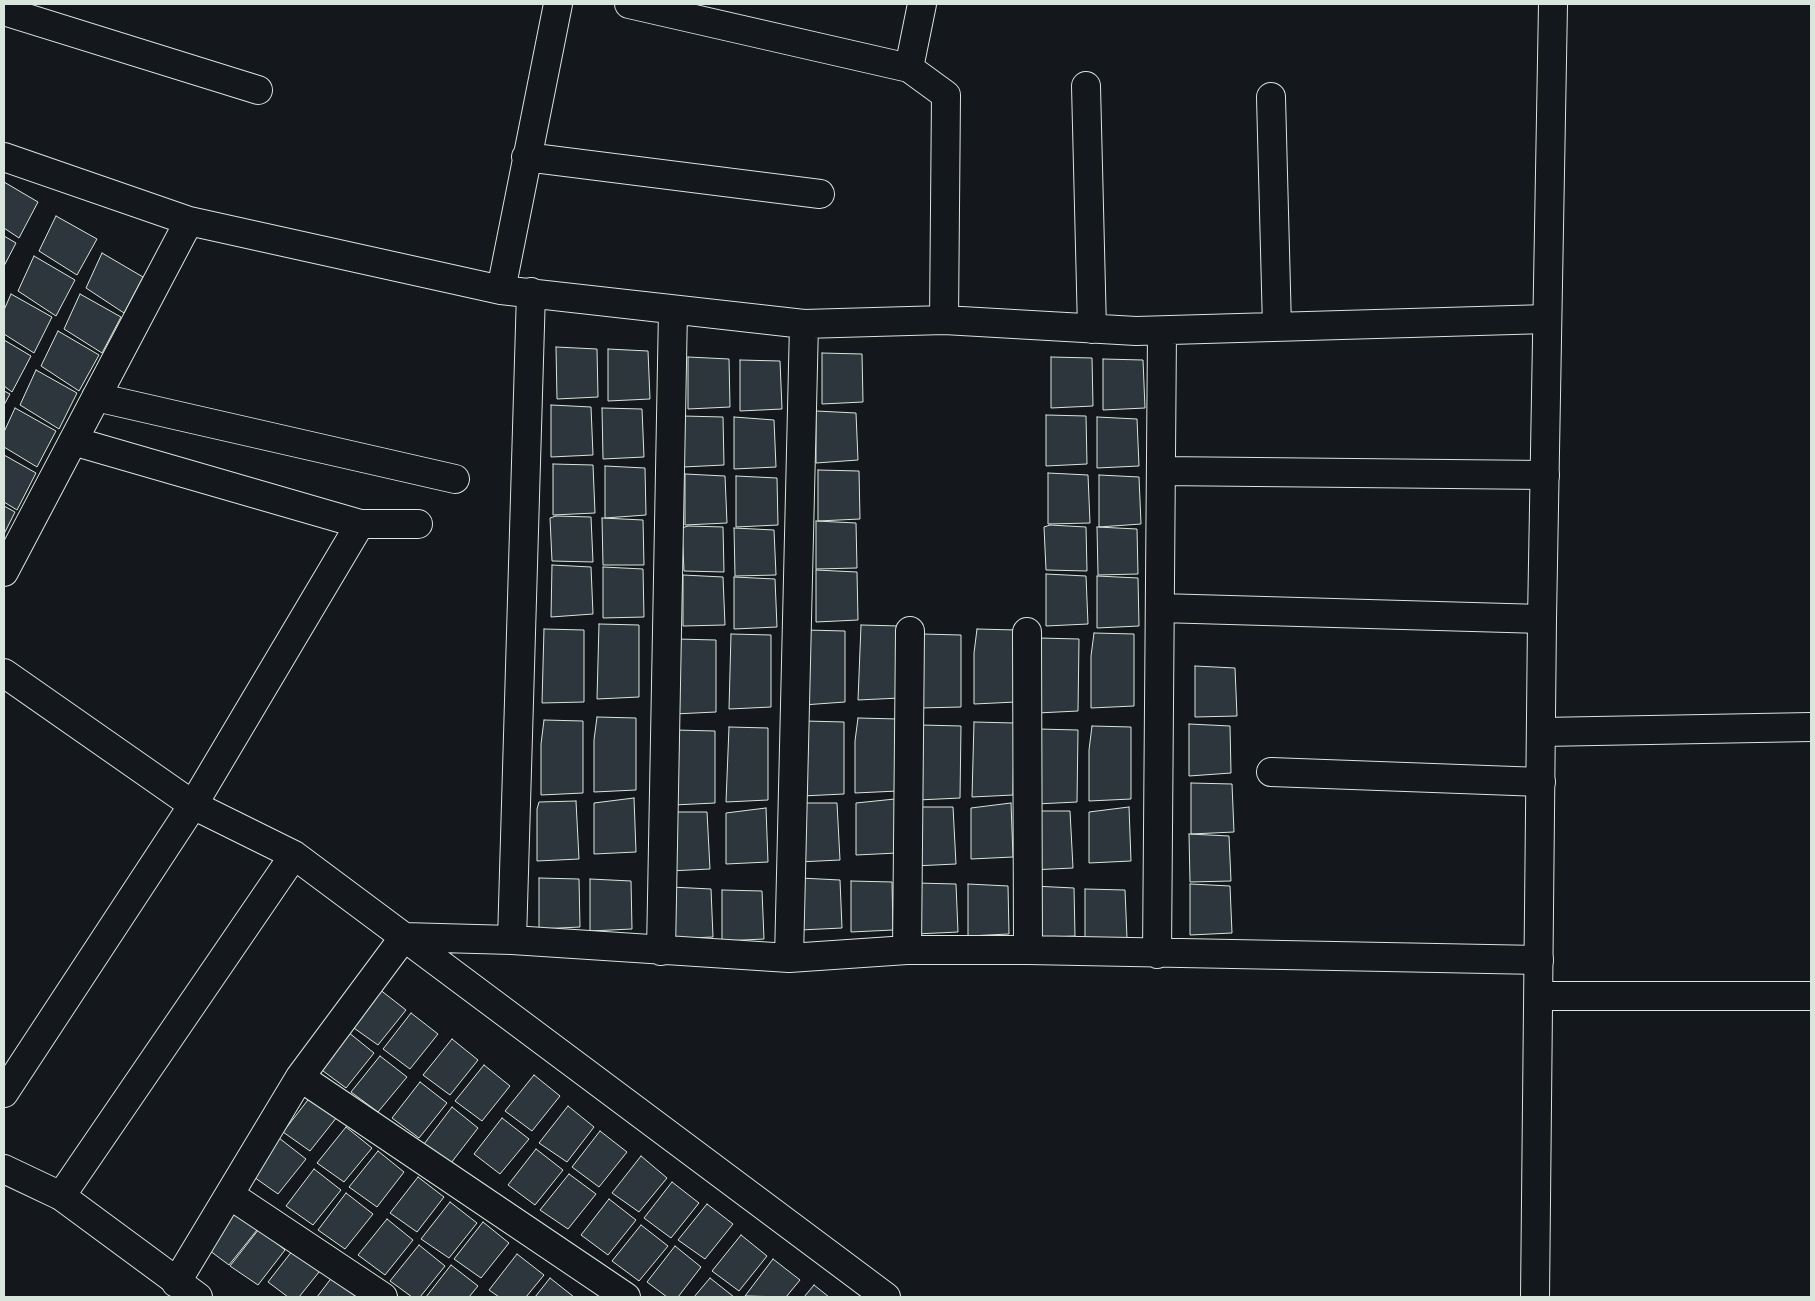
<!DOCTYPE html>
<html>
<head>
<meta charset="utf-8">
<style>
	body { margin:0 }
	#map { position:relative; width:1815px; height:1301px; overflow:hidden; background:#14181c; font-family:"Noto Sans",sans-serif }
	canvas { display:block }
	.frame { position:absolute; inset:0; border:5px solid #d8e6dc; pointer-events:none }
</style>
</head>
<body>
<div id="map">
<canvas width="1815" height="1301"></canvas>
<div class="frame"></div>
</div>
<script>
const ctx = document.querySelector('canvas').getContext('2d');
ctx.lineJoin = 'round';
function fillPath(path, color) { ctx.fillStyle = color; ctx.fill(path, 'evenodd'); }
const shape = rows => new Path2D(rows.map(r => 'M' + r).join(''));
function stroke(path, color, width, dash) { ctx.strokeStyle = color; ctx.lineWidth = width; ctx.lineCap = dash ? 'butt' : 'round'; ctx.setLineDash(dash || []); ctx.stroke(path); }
const building = shape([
	[4,182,38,202,19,238,4,228,4,182],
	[56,216,97,239,77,275,39,251,56,216],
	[4,236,16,243,4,266,4,236],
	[102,253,143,277,124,313,86,288,102,253],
	[34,256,75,280,56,316,18,291,34,256],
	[11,294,52,317,34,353,4,334,4,310,11,294],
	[80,294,121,317,102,353,64,329,80,294],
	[58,331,99,355,79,391,41,366,58,331],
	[4,340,31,356,12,392,4,386,4,340],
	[556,347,597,349,598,397,557,399,556,347],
	[608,349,648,351,650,399,608,401,608,349],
	[822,353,862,354,863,402,822,404,822,353],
	[688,357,729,359,730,407,688,409,688,357],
	[1051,357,1092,358,1093,406,1051,408,1051,357],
	[1103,359,1143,360,1145,408,1103,410,1103,359],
	[740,360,780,361,782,409,740,411,740,360],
	[36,370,77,393,59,429,20,405,36,370],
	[4,391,10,394,4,405,4,391],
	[551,405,591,407,593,455,551,457,551,405],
	[15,408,56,431,37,467,4,447,4,432,15,408],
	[602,408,642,409,644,457,603,459,602,408],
	[816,411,856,413,858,460,816,463,816,411],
	[1046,415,1086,416,1087,464,1046,466,1046,415],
	[683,416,723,417,724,465,683,467,683,416],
	[734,417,774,420,776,467,734,469,734,417],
	[1097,417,1137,419,1139,466,1097,468,1097,417],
	[4,455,36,473,17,510,4,502,4,455],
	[553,464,593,465,595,513,553,515,553,464],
	[605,466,645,468,646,515,605,518,605,466],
	[818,470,859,471,860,519,818,521,818,470],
	[1048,473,1088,475,1090,523,1048,524,1048,473],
	[685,474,725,476,727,523,685,525,685,474],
	[1099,475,1139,477,1141,524,1099,527,1099,475],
	[736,476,777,478,778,525,736,527,736,476],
	[4,506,15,512,4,534,4,506],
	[556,516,591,517,593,562,552,561,550,518,556,516],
	[602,518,643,520,644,565,603,565,602,518],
	[816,521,856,523,857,568,816,569,816,521],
	[1050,525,1086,527,1087,571,1046,570,1044,527,1050,525],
	[688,526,723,527,724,572,684,571,682,528,688,526],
	[1097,527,1137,529,1138,574,1098,575,1097,527],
	[734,528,774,530,776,575,735,576,734,528],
	[552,565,591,567,593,614,551,617,552,565],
	[603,567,643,569,644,617,603,618,603,567],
	[816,570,857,572,858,620,816,622,816,570],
	[1046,574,1086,576,1088,624,1046,626,1046,574],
	[683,575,723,577,725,625,683,626,683,575],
	[1097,576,1138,578,1139,626,1097,628,1097,576],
	[734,577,775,579,777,627,734,629,734,577],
	[599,624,639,625,639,697,597,699,599,624],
	[861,625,900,626,900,698,858,700,861,625],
	[544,629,584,630,584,702,542,703,544,629],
	[977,629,1016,630,1016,702,974,704,974,653,977,629],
	[806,630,845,631,845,702,803,705,806,630],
	[1094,633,1134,634,1134,706,1091,708,1091,656,1094,633],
	[731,634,771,635,771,707,729,709,731,634],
	[922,634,961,635,961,707,920,708,922,634],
	[1039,638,1079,639,1078,711,1037,713,1039,638],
	[677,639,716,640,716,712,674,714,677,639],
	[1195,666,1235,668,1237,716,1195,717,1195,666],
	[597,717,636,718,636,790,594,792,594,740,597,717],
	[858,718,898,719,898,791,855,793,855,741,858,718],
	[544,720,583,721,583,793,541,795,541,744,544,720],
	[805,721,844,722,844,794,802,796,805,721],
	[974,722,1014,723,1013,795,972,797,974,722],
	[1189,724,1230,726,1231,773,1189,776,1189,724],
	[921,725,961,726,960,798,918,800,921,725],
	[1092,726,1131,727,1131,799,1089,801,1089,750,1092,726],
	[729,727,768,728,768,800,726,802,729,727],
	[1038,729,1078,730,1077,802,1036,804,1038,729],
	[675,730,715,731,715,803,673,805,675,730],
	[1191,783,1232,784,1234,832,1191,834,1191,783],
	[634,798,636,852,594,854,594,803,634,798],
	[895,799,897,853,856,855,856,803,895,799],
	[576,801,579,859,537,861,537,809,539,802,576,801],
	[801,803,837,803,840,860,798,862,801,803],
	[1011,803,1013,857,971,859,971,808,1011,803],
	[917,807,953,807,956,864,914,866,917,807],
	[1129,807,1131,861,1089,863,1089,812,1129,807],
	[766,808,768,862,726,864,726,813,766,808],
	[1034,811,1070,811,1073,868,1031,870,1034,811],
	[671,812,707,812,710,869,669,871,671,812],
	[1189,834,1229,836,1231,881,1190,882,1189,834],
	[539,878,579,879,580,927,539,929,539,878],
	[800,878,840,880,842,928,800,930,800,878],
	[590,879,631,881,632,929,590,931,590,879],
	[851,881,892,882,893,930,851,932,851,881],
	[916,883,956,884,958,932,916,934,916,883],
	[968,884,1008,886,1009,934,968,936,968,884],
	[1190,884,1230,886,1232,933,1190,935,1190,884],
	[1033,886,1074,888,1075,936,1033,938,1033,886],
	[671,887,711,889,713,937,670,939,671,887],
	[1085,889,1125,890,1127,938,1085,940,1085,889],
	[722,890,762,891,764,939,722,941,722,890],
	[379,989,406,1010,378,1045,351,1026,379,989],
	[411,1013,438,1034,410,1069,383,1049,411,1013],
	[348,1032,374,1053,346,1088,319,1068,348,1032],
	[452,1039,478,1060,450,1095,423,1075,452,1039],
	[380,1056,407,1077,378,1112,351,1092,380,1056],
	[484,1065,510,1086,482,1121,455,1101,484,1065],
	[534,1075,560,1096,532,1131,505,1111,534,1075],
	[420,1082,447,1103,419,1138,392,1118,420,1082],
	[311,1096,337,1117,310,1151,283,1132,311,1096],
	[568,1106,594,1127,567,1162,539,1143,568,1106],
	[452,1107,478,1128,451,1163,424,1144,452,1107],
	[502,1118,529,1139,500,1174,474,1154,502,1118],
	[346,1127,372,1148,344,1182,317,1163,346,1127],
	[600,1131,627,1152,599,1187,572,1167,600,1131],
	[279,1138,306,1159,278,1194,251,1175,279,1138],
	[536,1149,563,1170,535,1205,508,1185,536,1149],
	[378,1151,404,1172,377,1207,349,1187,378,1151],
	[641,1156,667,1178,639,1212,612,1193,641,1156],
	[314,1169,341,1190,313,1225,286,1206,314,1169],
	[569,1174,596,1194,568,1229,540,1210,569,1174],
	[418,1177,444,1197,417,1232,390,1213,418,1177],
	[672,1182,699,1203,671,1238,644,1218,672,1182],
	[346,1193,373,1214,345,1249,318,1230,346,1193],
	[609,1199,636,1220,608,1255,581,1235,609,1199],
	[450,1202,477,1223,449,1258,421,1239,450,1202],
	[707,1204,733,1224,705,1259,678,1240,707,1204],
	[230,1209,257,1230,229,1265,202,1245,230,1209],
	[387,1219,413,1240,385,1275,358,1255,387,1219],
	[483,1222,509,1243,481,1278,454,1259,483,1222],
	[641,1225,668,1246,639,1281,612,1261,641,1225],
	[259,1229,285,1250,258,1285,230,1266,259,1229],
	[741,1235,767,1256,739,1291,712,1271,741,1235],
	[419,1245,445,1266,420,1297,412,1297,390,1281,419,1245],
	[296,1246,323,1267,299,1297,288,1297,268,1282,296,1246],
	[675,1246,701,1267,678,1297,667,1297,647,1282,675,1246],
	[517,1254,544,1275,526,1297,499,1297,489,1290,517,1254],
	[773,1259,800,1280,786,1297,745,1296,773,1259],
	[451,1265,478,1286,469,1297,426,1297,451,1265],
	[336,1272,360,1297,317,1297,336,1272],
	[550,1278,574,1297,535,1297,550,1278],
	[710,1278,734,1297,694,1297,710,1278],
	[814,1285,829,1297,804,1297,814,1285]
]);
const minor = shape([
	[629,4,909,68,946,95,944,320],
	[4,11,258,90],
	[909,68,922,4],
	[1086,86,1092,329],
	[1271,97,1277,327],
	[4,157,189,221,501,290,804,324,944,320,1136,331,1547,319],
	[526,157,820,194],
	[501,290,558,4],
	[96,397,455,479],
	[73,441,360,524,418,524],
	[1161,471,1545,475],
	[4,572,189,221],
	[1160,608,1542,619],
	[1027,632,1028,950],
	[4,673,193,805,294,855,404,937,512,940,789,958,907,950,1028,950,1539,960],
	[1542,732,1811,727],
	[1271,772,1541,782],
	[512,940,531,292],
	[907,950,910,631],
	[661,951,673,310],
	[1157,954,1162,331],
	[789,958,804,324],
	[1539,996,1811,996],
	[300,1077,626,1297],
	[4,1093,193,805,360,524],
	[230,1195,383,1297],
	[61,1196,294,855],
	[176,1283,300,1077,404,937,886,1297]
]);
const tertiary = shape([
	[4,1169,61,1196,198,1297],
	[1535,1297,1542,619,1553,4]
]);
fillPath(building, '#2c363c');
stroke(building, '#d8e6dc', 1);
stroke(minor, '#d8e6dc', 30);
stroke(tertiary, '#d8e6dc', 30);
stroke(minor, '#14181c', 28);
stroke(tertiary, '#14181c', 28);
</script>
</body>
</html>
